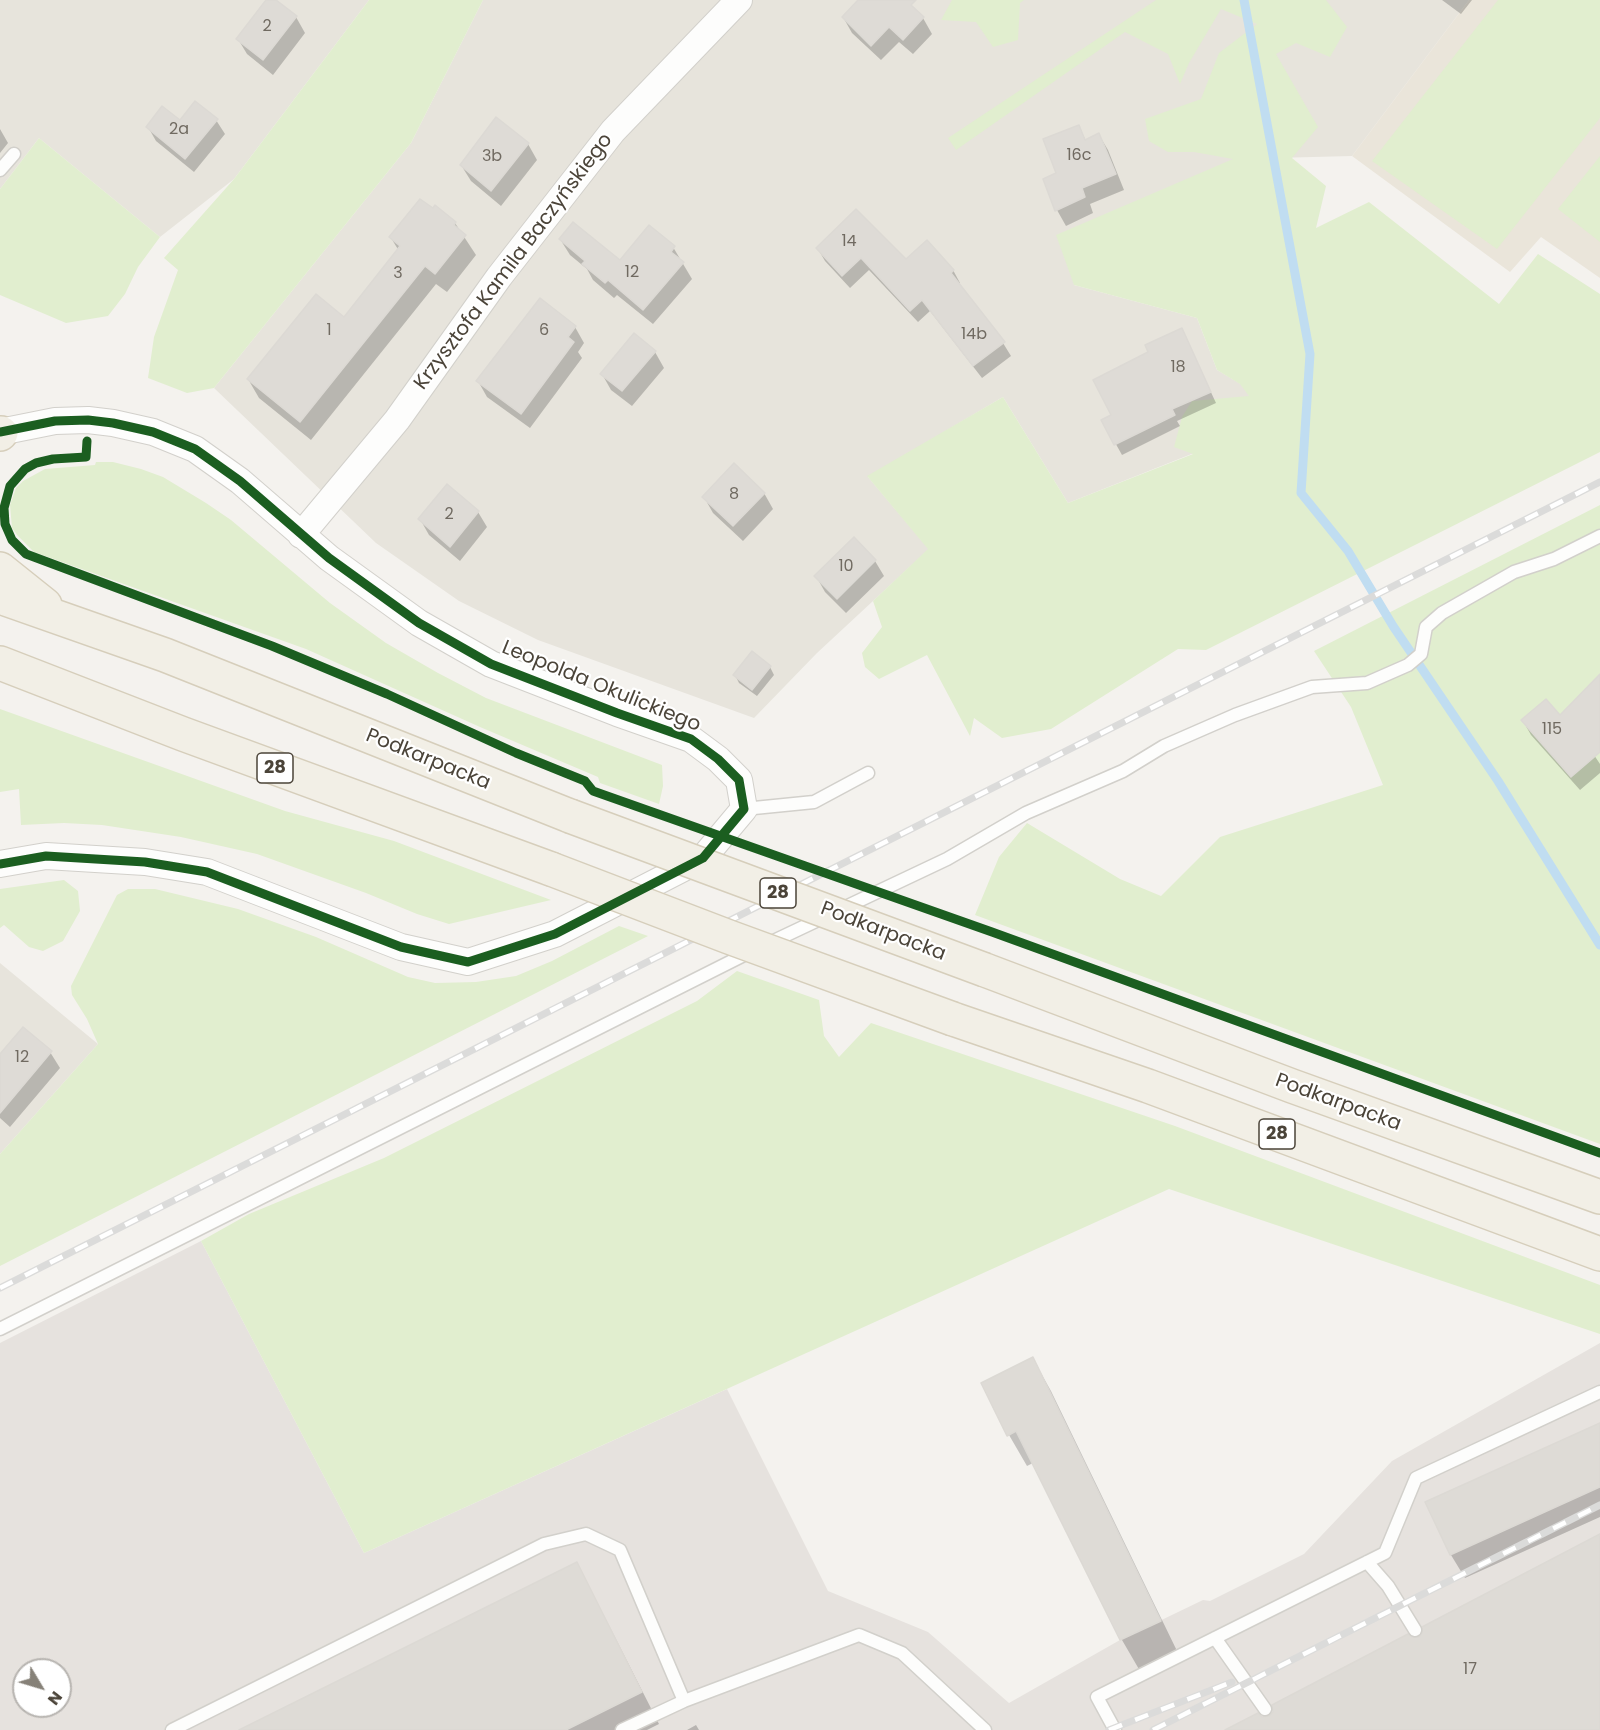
<!DOCTYPE html>
<html>
<head>
<meta charset="utf-8">
<style>
	body { margin:0 }
	#map { position:relative; width:1600px; height:1730px; overflow:hidden; background:#f4f2ee; font-family:Poppins,sans-serif }
	canvas { display:block }
	.north { position:absolute; left:12px; top:1658px; width:60px; height:60px; box-sizing:border-box; background:#fff; border:2px solid #b7b4b0; border-radius:50%; rotate:128deg; font-size:16px; font-weight:700; line-height:24px; text-align:center; color:#4b4439 }
	.north::after { content:''; display:block; margin:auto; width:21px; height:27px; background:#868178; clip-path:polygon(50% 0,100% 100%,50% 72%,0 100%) }
</style>
</head>
<body>
<div id="map">
<canvas width="1600" height="1730"></canvas>
<div class="north">N</div>
</div>
<script>
const ctx = document.querySelector('canvas').getContext('2d');
ctx.lineJoin = 'round';
function fillPath(path, color) { ctx.fillStyle = color; ctx.fill(path, 'evenodd'); }
const shape = rows => new Path2D(rows.map(r => 'M' + r).join(''));
function stroke(path, color, width, dash) { ctx.strokeStyle = color; ctx.lineWidth = width; ctx.lineCap = dash ? 'butt' : 'round'; ctx.setLineDash(dash || []); ctx.stroke(path); }
function label(font, color, halo, rows, align = 'center') {
  ctx.font = font + ' Poppins,sans-serif'; ctx.lineWidth = 4.5; ctx.setLineDash([]); ctx.textBaseline = 'middle'; ctx.strokeStyle = halo; ctx.fillStyle = color; for (const [text, x, y, turn = 0] of rows) {
    ctx.save(); ctx.translate(x, y); ctx.rotate((+turn || 0) * Math.PI / 180); ctx.textAlign = isNaN(turn) ? turn : align; if (halo) ctx.strokeText(text, 0, 0); ctx.fillText(text, 0, 0); ctx.restore();
  }
}
const residential = shape([
	[0,0,369,0,234,179,160,237,39,138,0,189],
	[483,0,1469,0,1352,156,1235,159,1074,285,1197,318,1217,370,1241,384,1250,396,1194,453,1068,503,1003,397,868,477,929,549,817,653,754,718,538,640,459,601,376,543,214,388,411,143],
	[0,963,98,1044,0,1154]
]);
const industrial = shape([
	[201,1241,364,1553,727,1389,828,1591,928,1632,1009,1703,1120,1640,1203,1600,1210,1601,1304,1554,1392,1461,1600,1343,1600,1730,0,1730,0,1343],
	[24,1670,60,1670,60,1706,24,1706]
]);
const education = shape([
	[1469,0,1600,0,1600,278,1541,237,1510,272,1352,156]
]);
const green = shape([
	[369,0,483,0,411,143,214,388,187,393,148,378,154,337,178,270,164,258,234,179],
	[952,0,1024,0,1020,3,1018,40,993,47,976,22,941,20],
	[1156,0,1326,0,1347,27,1330,57,1296,43,1276,54,1318,127,1292,158,1326,186,1316,228,1369,202,1499,304,1538,254,1600,294,1600,452,1206,650,1178,649,1051,729,1002,738,974,718,970,736,927,655,879,679,865,667,862,653,882,627,873,601,928,549,867,476,1003,397,1068,503,1193,454,1174,447,1182,417,1192,401,1249,396,1240,384,1217,370,1197,318,1074,285,1056,235,1233,159,1194,152,1168,152,1149,141,1145,119,1201,99,1219,53,1257,24,1221,9,1189,63,1180,84,1168,54,1125,32,956,150,948,138],
	[1498,0,1600,0,1600,118,1497,249,1372,161],
	[39,138,160,237,138,267,125,294,108,316,66,323,0,295,0,189],
	[1600,156,1600,242,1558,209],
	[96,462,113,462,141,469,163,477,206,503,231,520,330,603,386,643,438,673,486,698,662,765,663,786,659,804,600,783,598,777,480,727,306,649,34,552,18,536,12,528,10,505,16,488,23,481,45,469,95,465],
	[1600,505,1600,1144,975,915,999,857,1027,823,1120,879,1161,896,1220,837,1383,785,1351,707,1314,651],
	[0,709,285,811,394,841,551,900,449,924,417,914,366,893,257,854,181,837,102,825,64,823,21,825,19,789,0,792],
	[64,880,78,891,80,911,63,941,43,951,29,947,4,925,0,928,0,889],
	[128,889,155,889,238,909,316,937,408,977,435,983,476,982,516,976,552,961,619,926,648,936,0,1266,0,1154,98,1044,87,1019,72,995,71,986,117,895],
	[737,971,819,1000,824,1036,839,1057,871,1023,1175,1126,1600,1285,1600,1334,1169,1189,364,1553,201,1241,249,1214,384,1158,697,1001]
]);
const shadow = shape([
	[268,0,274,0,296,17,305,33,273,75,247,54,238,39],
	[860,0,904,0,923,18,932,34,913,54,899,42,881,60,852,33,843,17],
	[1442,0,1472,0,1461,14],
	[216,120,225,134,194,172,156,141,148,127],
	[1079,127,1086,141,1099,135,1108,150,1124,190,1090,204,1093,213,1066,226,1057,210,1058,174],
	[0,129,8,143,0,153],
	[528,144,537,160,501,206,471,181,461,165],
	[455,223,476,255,447,292,436,284,311,440,259,398,248,379,344,319,399,251,391,238],
	[560,239,620,262,673,247,692,279,653,324,617,295,614,298,593,280,587,269,570,255],
	[818,249,953,270,960,283,958,285,1003,343,1011,356,982,378,930,311,918,322,869,270,850,288,825,261],
	[575,327,584,343,578,352,582,358,530,428,487,397,478,381],
	[1182,330,1216,403,1177,421,1180,426,1122,455,1103,421,1113,416,1150,352],
	[655,352,664,368,632,406,611,390,602,374],
	[764,493,773,509,743,541,713,513,704,497],
	[478,512,487,527,460,561,429,535,420,519],
	[875,561,884,576,846,613,825,592,816,576],
	[770,667,774,675,757,696,739,683,735,675],
	[1600,676,1600,743,1592,752,1600,764,1600,773,1580,790,1531,735,1523,721,1560,717],
	[50,1052,60,1068,10,1127,0,1118,0,1057],
	[1033,1359,1051,1391,1178,1653,1140,1671,1122,1640,1033,1463,1027,1466,1009,1435],
	[1600,1424,1600,1517,1465,1578,1451,1555],
	[576,1564,594,1596,659,1724,647,1730,242,1730],
	[696,1725,699,1730,687,1730]
]);
const stream = shape([
	[1244,0,1310,354,1301,493,1348,551,1393,626,1498,781,1600,945]
]);
const building = shape([
	[266,0,276,0,297,16,263,60,236,39,266,0],
	[858,0,916,0,911,5,924,17,903,40,889,27,871,46,842,17,858,0],
	[195,101,218,119,185,159,146,127,162,106,180,120,195,101],
	[496,117,529,143,491,191,460,165,496,117],
	[1079,125,1085,140,1099,133,1116,174,1082,188,1085,197,1055,211,1043,179,1056,173,1043,139,1079,125],
	[420,199,433,208,435,205,456,222,454,225,466,235,435,274,425,266,300,422,247,379,316,294,344,317,400,246,389,237,420,199],
	[856,209,906,259,927,240,954,270,951,273,1005,342,973,366,922,300,910,311,861,258,842,276,816,248,856,209],
	[573,222,620,260,649,225,675,246,671,252,684,262,643,310,608,280,605,283,582,264,585,261,559,239,573,222],
	[540,298,576,326,568,337,574,342,521,414,476,381,540,298],
	[1182,328,1211,392,1172,409,1175,415,1114,445,1101,420,1111,415,1093,380,1148,352,1145,345,1182,328],
	[634,333,656,351,622,391,600,374,634,333],
	[734,463,765,493,733,526,702,497,734,463],
	[447,484,479,511,450,547,418,519,447,484],
	[854,537,876,560,837,599,814,576,854,537],
	[752,651,771,666,752,690,733,675,752,651],
	[1600,674,1600,752,1571,777,1521,720,1546,699,1560,715,1600,674],
	[23,1027,52,1051,0,1113,0,1054,23,1027],
	[1033,1357,1161,1621,1120,1640,1016,1431,1007,1436,981,1383,1033,1357],
	[1600,1423,1600,1487,1450,1555,1425,1502,1600,1423],
	[1600,1534,1600,1730,1225,1730,1258,1713,1262,1717,1269,1716,1273,1712,1272,1705,1408,1634,1412,1637,1419,1637,1422,1633,1422,1627,1600,1534],
	[577,1562,642,1692,566,1730,239,1730,577,1562]
]);
const service = shape([
	[0,170,14,154],
	[744,809,814,802,868,773],
	[0,1329,742,956,947,859,1026,813,1123,771,1164,746,1235,715,1312,687,1367,683,1408,665,1421,654,1426,627,1442,613,1514,572,1554,559,1600,536],
	[1367,1562,1388,1586,1415,1630],
	[1215,1638,1265,1709],
	[172,1730,544,1544,586,1534,620,1550,684,1701],
	[622,1730,684,1701,859,1635,902,1653,985,1730],
	[1115,1730,1097,1697,1385,1553,1416,1478,1600,1392]
]);
const minor = shape([
	[0,432,55,421,88,420,113,423,153,432,195,449,240,481,329,558,419,623,491,664,617,713,691,739,718,759,739,780,744,809,703,858,555,934,468,962,401,947,207,872,145,862,46,856,0,864],
	[301,535,397,420,499,277,613,131,739,0]
]);
const primary = shape([
	[0,434,1,433],
	[0,569,45,605],
	[0,597,165,655,570,816],
	[0,663,183,734,551,869],
	[985,970,1292,1086,1600,1197],
	[953,1019,1148,1086,1600,1254]
]);
const rail = shape([
	[0,1288,1600,482],
	[1109,1730,1232,1682],
	[1153,1730,1600,1505]
]);
const primaryBridge = shape([
	[570,816,985,970],
	[551,869,729,937,953,1019]
]);
const cycleway = shape([
	[0,432,55,421,88,420,113,423,153,432,195,449,240,481,329,558,419,623,491,664,617,713,691,739,718,759,739,780,744,809,703,858,555,934,468,962,401,947,207,872,145,862,46,856,0,864],
	[87,441,86,457,53,459,36,463,25,469,10,486,4,508,5,524,12,540,26,554,272,646,387,694,516,753,585,781,593,791,992,932,1600,1153]
]);
const numberNames = [
	["2",267,27],
	["2a",179,130],
	["16c",1079,156],
	["3b",492,157],
	["14",849,242],
	["12",632,273],
	["3",398,274],
	["1",329,331],
	["6",544,331],
	["14b",974,335],
	["18",1178,368],
	["8",734,495],
	["2",449,515],
	["10",846,567],
	["115",1552,730],
	["12",22,1058],
	["17",1470,1670]
];
const shields = [
	[275,768,36],
	[778,893,36],
	[1277,1134,36]
];
const shieldNames = [
	["28",275,768],
	["28",778,893],
	["28",1277,1134]
];
const streetNames = [
	["Krzysztofa Kamila Baczyńskiego",514,262,-53],
	["Leopolda Okulickiego",601,687,22],
	["Podkarpacka",428,760,22],
	["Podkarpacka",883,932,21],
	["Podkarpacka",1338,1103,20]
];
fillPath(residential, '#e7e4dc');
fillPath(industrial, '#e6e2de');
fillPath(education, '#eae5da');
fillPath(green, '#e1eecf');
fillPath(shadow, '#0003');
stroke(stream, '#c0ddf1', 9);
fillPath(building, '#dedbd6');
stroke(building, '#dcd9d4', 1.5);
stroke(service, '#d2d0cb', 15);
stroke(minor, '#d2d0cb', 28);
stroke(primary, '#d6cebb', 36);
stroke(service, '#fdfdfc', 12);
stroke(minor, '#fdfdfc', 26);
stroke(primary, '#f2efe6', 33);
stroke(rail, '#dbdbda', 7);
stroke(rail, '#fff', 4.5, [14]);
stroke(primaryBridge, '#d6cebb', 36, []);
stroke(primaryBridge, '#f2efe6', 33);
stroke(cycleway, '#1b5e20', 9);
label('16px', '#706a61', null, numberNames);
for (const [x, y, w] of shields) { const box = new Path2D(); box.roundRect(x - w / 2, y - 15, w, 30, 4.5); ctx.fillStyle = '#fff'; ctx.fill(box); stroke(box, '#4b4439', 1.5); }
label('bold 18px', '#4b4439', null, shieldNames);
label('20px', '#4b4439', '#fff', streetNames);
</script>
</body>
</html>
